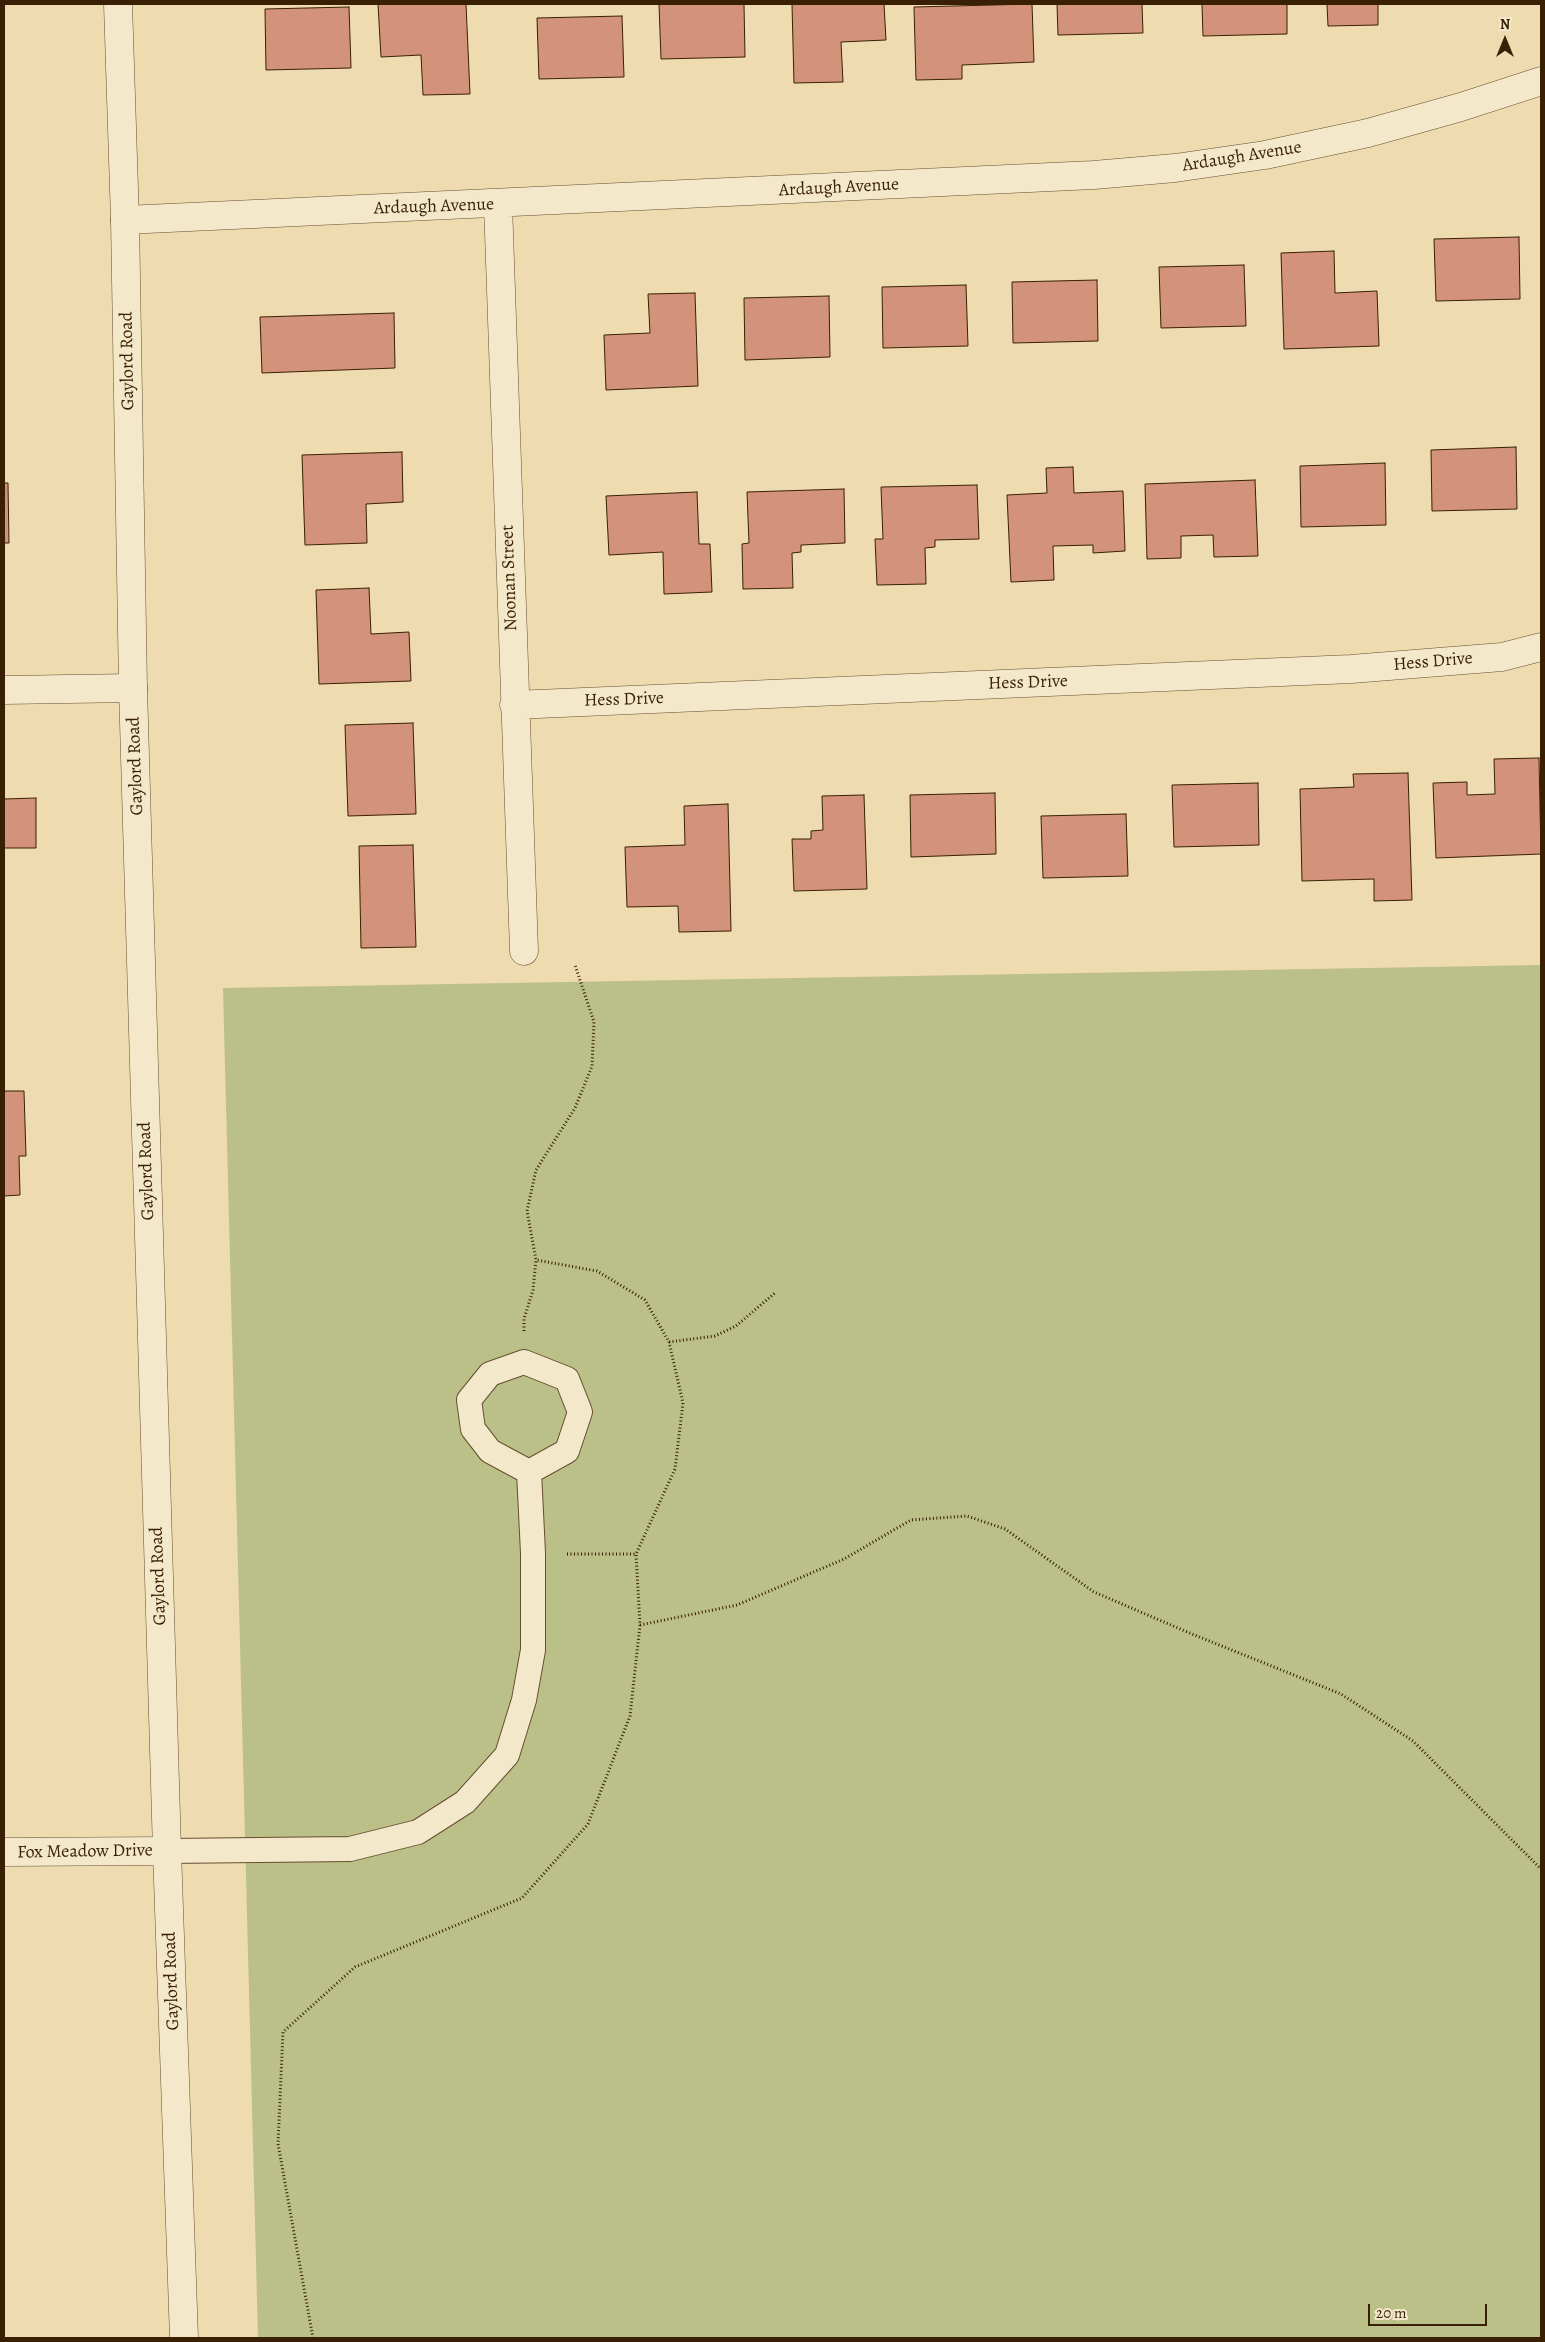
<!DOCTYPE html>
<html>
<head>
<meta charset="utf-8">
<style>
	body { margin:0 }
	#map { position:relative; width:1545px; height:2342px; overflow:hidden; background:#eedbaf; font-family:Alegreya,serif }
	canvas { display:block }
	.frame { position:absolute; inset:0; border:5px solid #391f04; pointer-events:none }
	.north { position:absolute; left:1480px; top:15px; width:50px; height:50px; -webkit-text-stroke:4px #f4e8cb; paint-order:stroke; rotate:0deg; font-size:14px; font-weight:700; line-height:20px; text-align:center; color:#391f04 }
	.north::after { content:''; display:block; margin:auto; width:18px; height:22px; background:#391f04; clip-path:polygon(50% 0,100% 100%,50% 72%,0 100%) }
	.scale { position:absolute; left:1368px; top:2304px; width:119px; height:22px; box-sizing:border-box; border:2px solid #391f04; border-top:0; padding-left:6px; font-size:15px; line-height:18px; white-space:nowrap; color:#391f04; -webkit-text-stroke:4px #f4e8cb; paint-order:stroke }
</style>
</head>
<body>
<div id="map">
<canvas width="1545" height="2342"></canvas>
<div class="frame"></div>
<div class="north">N</div>
<div class="scale">20 m</div>
</div>
<script>
const ctx = document.querySelector('canvas').getContext('2d');
ctx.lineJoin = 'round';
function fillPath(path, color) { ctx.fillStyle = color; ctx.fill(path, 'evenodd'); }
const shape = rows => new Path2D(rows.map(r => 'M' + r).join(''));
function stroke(path, color, width, dash) { ctx.strokeStyle = color; ctx.lineWidth = width; ctx.lineCap = dash ? 'butt' : 'round'; ctx.setLineDash(dash || []); ctx.stroke(path); }
function label(font, color, halo, rows, align = 'center') {
  ctx.font = font + ' Alegreya,serif'; ctx.lineWidth = 4.5; ctx.setLineDash([]); ctx.textBaseline = 'middle'; ctx.strokeStyle = halo; ctx.fillStyle = color; for (const [text, x, y, turn = 0] of rows) {
    ctx.save(); ctx.translate(x, y); ctx.rotate((+turn || 0) * Math.PI / 180); ctx.textAlign = isNaN(turn) ? turn : align; if (halo) ctx.strokeText(text, 0, 0); ctx.fillText(text, 0, 0); ctx.restore();
  }
}
const green = shape([
	[1541,965,1541,2338,258,2338,223,988]
]);
const building = shape([
	[378,4,466,4,470,94,423,95,421,55,381,57,378,4],
	[659,4,744,4,745,57,661,59,659,4],
	[792,4,884,4,886,40,841,42,843,82,794,83,792,4],
	[1032,4,1034,62,962,65,962,79,916,80,914,7,1032,4],
	[1057,4,1142,4,1143,33,1058,35,1057,4],
	[1202,4,1287,4,1287,34,1203,36,1202,4],
	[1327,4,1378,4,1378,25,1328,26,1327,4],
	[349,7,351,68,266,70,265,9,349,7],
	[622,16,624,77,539,79,537,18,622,16],
	[1519,237,1520,299,1436,301,1434,239,1519,237],
	[1334,251,1335,293,1377,291,1379,346,1284,349,1281,253,1334,251],
	[1244,265,1246,326,1161,328,1159,267,1244,265],
	[1097,280,1098,341,1013,343,1012,282,1097,280],
	[966,285,968,346,883,348,882,287,966,285],
	[695,293,698,386,606,390,604,335,650,333,648,294,695,293],
	[829,296,830,357,745,360,744,298,829,296],
	[394,313,395,368,262,373,260,317,394,313],
	[1516,447,1517,509,1432,511,1431,450,1516,447],
	[402,452,403,502,366,504,367,543,305,545,302,455,402,452],
	[1385,463,1386,525,1301,527,1300,466,1385,463],
	[1073,467,1074,493,1123,491,1125,551,1093,553,1093,545,1053,546,1054,580,1011,582,1007,495,1047,493,1046,468,1073,467],
	[1255,480,1258,556,1214,557,1213,535,1181,536,1181,558,1147,559,1145,484,1255,480],
	[4,483,8,483,9,543,4,543,4,483],
	[977,485,979,539,935,540,935,547,925,548,926,584,877,585,875,539,883,539,881,487,977,485],
	[844,489,845,543,801,545,801,552,792,553,793,588,743,589,742,544,749,543,747,492,844,489],
	[697,492,699,544,710,544,712,592,664,594,663,552,609,555,606,496,697,492],
	[369,588,371,634,409,632,411,681,319,684,316,590,369,588],
	[413,723,416,814,348,816,345,725,413,723],
	[1539,758,1541,854,1436,858,1433,783,1467,782,1467,795,1495,794,1494,759,1539,758],
	[1408,773,1412,900,1374,901,1374,879,1302,881,1300,789,1354,787,1353,774,1408,773],
	[1258,783,1259,845,1174,847,1172,785,1258,783],
	[995,793,996,854,911,857,910,795,995,793],
	[864,795,867,889,794,891,792,839,811,839,811,831,823,830,822,796,864,795],
	[36,798,36,848,4,848,4,799,36,798],
	[728,804,731,931,679,932,678,906,627,907,625,847,685,845,684,806,728,804],
	[1126,814,1128,876,1043,878,1041,816,1126,814],
	[413,845,416,947,361,948,359,846,413,845],
	[4,1091,24,1091,26,1156,19,1156,20,1195,4,1196,4,1091]
]);
const path = shape([
	[524,1331,524,1319,533,1290,536,1260,527,1211,536,1170,575,1108,592,1066,594,1022,575,965],
	[669,1342,715,1336,736,1326,776,1292],
	[567,1554,636,1554],
	[640,1625,737,1605,844,1559,911,1520,967,1516,1005,1529,1094,1592,1192,1634,1341,1694,1413,1741,1541,1869],
	[313,2338,278,2144,283,2032,355,1967,522,1898,588,1824,630,1716,640,1625,636,1554,675,1469,683,1403,669,1342,645,1300,597,1271,536,1260]
]);
const service = shape([
	[167,1851,350,1849,418,1832,465,1802,507,1755,524,1700,533,1650,533,1553,529,1472,567,1451,580,1412,567,1379,524,1362,490,1374,469,1400,473,1429,490,1451,529,1472]
]);
const minor = shape([
	[498,204,524,951],
	[125,220,1094,175,1175,168,1265,155,1368,133,1461,107,1541,81],
	[4,690,133,688],
	[514,705,1351,669,1502,657,1541,647],
	[4,1852,167,1851]
]);
const tertiary = shape([
	[118,4,125,220,133,688,167,1851,184,2338]
]);
const streetNames = [
	["Ardaugh Avenue",1242,157,-9],
	["Ardaugh Avenue",839,188,-3],
	["Ardaugh Avenue",434,207,-2],
	["Gaylord Road",128,361,-91],
	["Noonan Street",510,578,-92],
	["Hess Drive",1433,662,-5],
	["Hess Drive",1028,683,-2],
	["Hess Drive",624,700,-2],
	["Gaylord Road",136,766,-92],
	["Gaylord Road",147,1171,-92],
	["Gaylord Road",159,1576,-92],
	["Fox Meadow Drive",85,1852,-1],
	["Gaylord Road",172,1981,-92]
];
fillPath(green, '#bbbf88');
fillPath(building, '#d3937b');
stroke(building, '#391f04', 1);
stroke(service, '#664e2f', 26);
stroke(minor, '#664e2f', 29);
stroke(tertiary, '#664e2f', 29);
stroke(path, '#391f04', 3, [1, 2.5]);
stroke(service, '#f4e8cb', 24);
stroke(minor, '#f4e8cb', 28);
stroke(tertiary, '#f4e8cb', 28);
label('18px', '#391f04', '#f4e8cb', streetNames);
</script>
</body>
</html>
